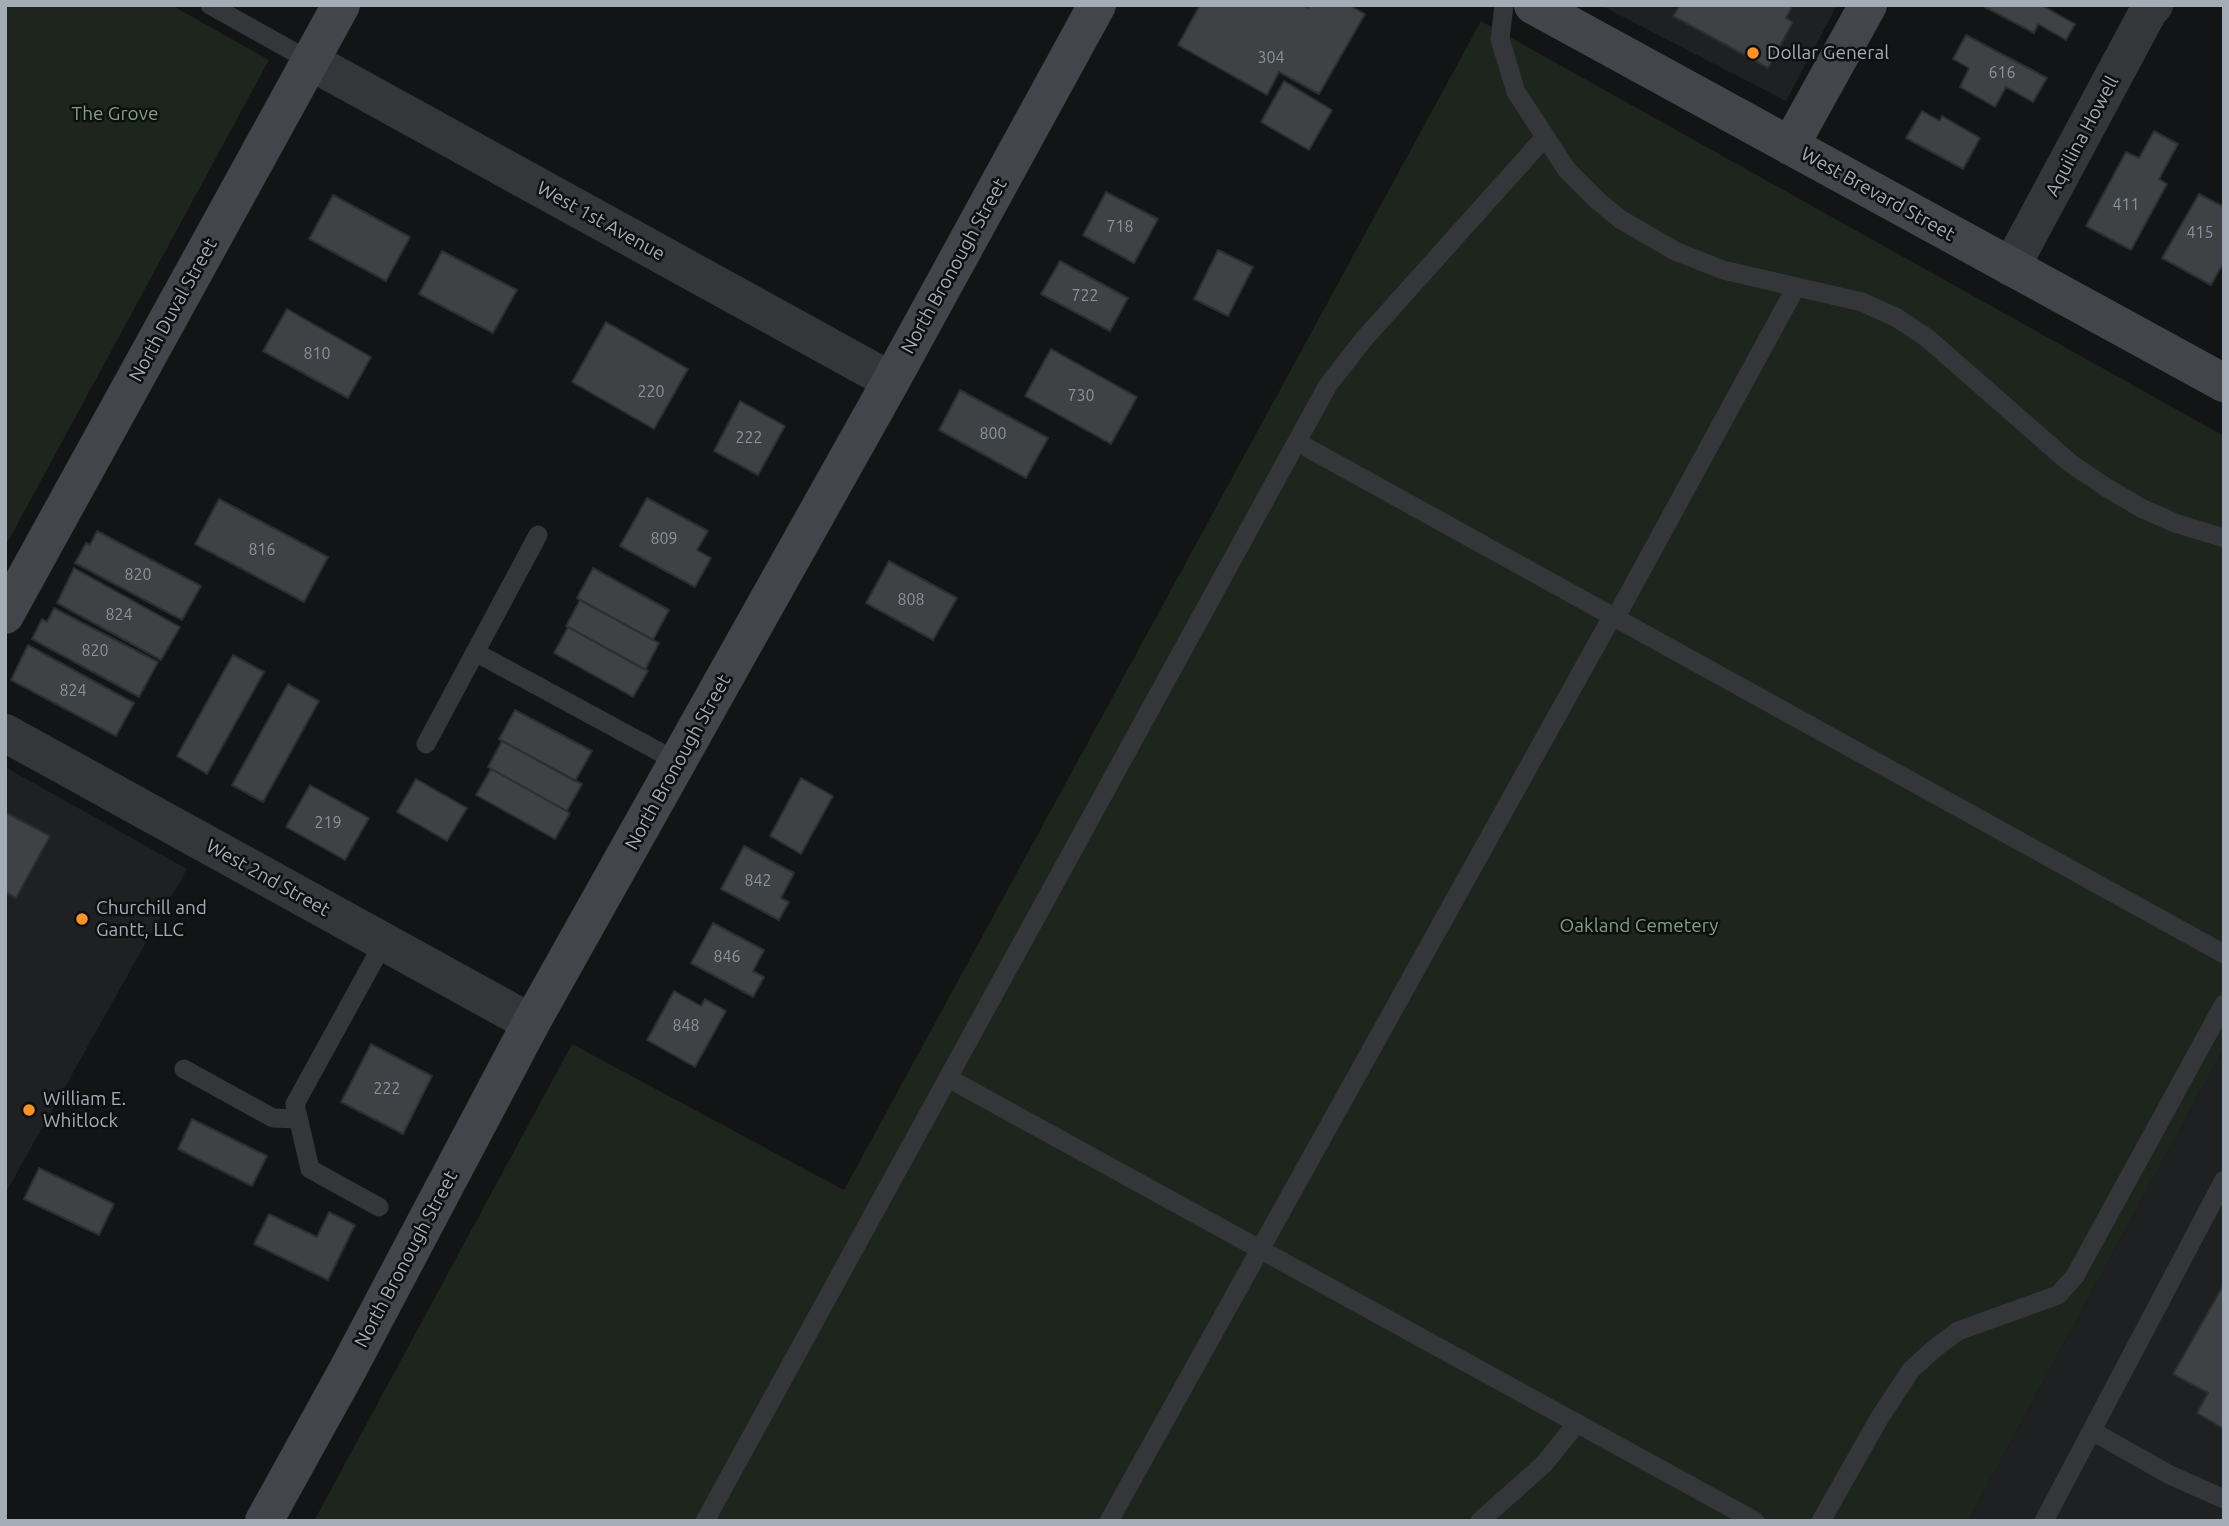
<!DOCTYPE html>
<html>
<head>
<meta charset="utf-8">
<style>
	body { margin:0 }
	#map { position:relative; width:2229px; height:1526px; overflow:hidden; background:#131415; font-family:Ubuntu,sans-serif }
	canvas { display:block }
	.frame { position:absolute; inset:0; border:7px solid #a4acb6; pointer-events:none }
</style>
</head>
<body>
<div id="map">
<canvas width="2229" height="1526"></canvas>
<div class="frame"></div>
</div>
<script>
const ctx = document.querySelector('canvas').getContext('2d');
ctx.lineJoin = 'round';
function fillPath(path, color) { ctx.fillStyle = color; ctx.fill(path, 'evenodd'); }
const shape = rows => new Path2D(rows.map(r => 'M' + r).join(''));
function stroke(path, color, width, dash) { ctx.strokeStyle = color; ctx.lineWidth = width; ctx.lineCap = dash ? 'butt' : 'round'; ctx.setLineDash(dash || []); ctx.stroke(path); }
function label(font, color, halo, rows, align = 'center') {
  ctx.font = font + ' Ubuntu,sans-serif'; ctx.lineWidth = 5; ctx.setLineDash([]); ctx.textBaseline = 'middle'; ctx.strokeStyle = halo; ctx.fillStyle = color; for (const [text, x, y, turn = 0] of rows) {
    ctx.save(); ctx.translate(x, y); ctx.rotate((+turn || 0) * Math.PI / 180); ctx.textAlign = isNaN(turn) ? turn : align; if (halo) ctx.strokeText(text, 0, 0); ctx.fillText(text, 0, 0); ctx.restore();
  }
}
const built = shape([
	[1600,5,1837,5,1786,101],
	[5,767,187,869,5,1194],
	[2224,1048,2224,1521,1968,1521]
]);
const green = shape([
	[5,5,171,5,269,60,5,547],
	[1481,21,2224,436,2224,1048,1968,1521,314,1521,572,1044,844,1190]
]);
const building = shape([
	[1200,5,1303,5,1308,8,1310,5,1349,5,1365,14,1319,94,1279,72,1267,95,1178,45,1200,5],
	[1680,5,1793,5,1786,18,1793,22,1768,68,1673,16,1680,5],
	[2041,5,2075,24,2066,40,2038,24,2034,33,1983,6,2041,5],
	[1966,35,2047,78,2033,102,2006,87,1995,107,1960,87,1969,68,1953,59,1966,35],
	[1284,81,1332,110,1309,150,1261,122,1284,81],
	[1922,111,1940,121,1942,116,1980,138,1963,169,1906,138,1922,111],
	[2154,131,2178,144,2159,179,2167,184,2131,250,2086,226,2126,152,2139,158,2154,131],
	[1106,192,1158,219,1134,263,1083,235,1106,192],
	[2199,194,2224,207,2224,262,2211,285,2162,258,2199,194],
	[333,195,410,237,386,281,309,239,333,195],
	[1218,250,1253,267,1228,316,1194,299,1218,250],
	[442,251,517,290,493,333,419,294,442,251],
	[1060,261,1128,298,1110,331,1041,294,1060,261],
	[287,309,371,357,348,398,263,351,287,309],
	[606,322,688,369,654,429,572,382,606,322],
	[1051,349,1137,397,1111,444,1025,396,1051,349],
	[960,390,1048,438,1026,478,939,430,960,390],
	[740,401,785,426,758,475,714,451,740,401],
	[647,498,708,531,697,550,711,558,695,587,620,546,647,498],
	[219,499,328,557,304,602,195,544,219,499],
	[97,531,201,586,182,620,75,563,86,543,90,545,97,531],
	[889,561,957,598,933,640,866,603,889,561],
	[74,568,180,627,161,660,57,603,74,568],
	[593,568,669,610,653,640,577,598,593,568],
	[580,600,659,643,645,670,566,626,580,600],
	[54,608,158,662,139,697,32,639,42,619,47,622,54,608],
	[568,627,648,671,633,697,554,653,568,627],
	[28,645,134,703,116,736,11,680,28,645],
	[233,655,264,672,207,774,177,756,233,655],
	[288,684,319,701,263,802,232,785,288,684],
	[515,710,592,751,575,781,499,739,515,710],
	[502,741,582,784,567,811,488,767,502,741],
	[491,769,570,813,555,839,476,795,491,769],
	[801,778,833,796,801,854,770,836,801,778],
	[416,779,467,808,447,841,397,812,416,779],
	[310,785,369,818,345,860,286,827,310,785],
	[5,812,50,836,16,898,5,892,5,812],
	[744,846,794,873,781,898,789,902,779,920,721,889,744,846],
	[713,923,764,950,753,971,764,977,753,997,691,963,713,923],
	[674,991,701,1006,705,999,726,1011,695,1067,647,1040,674,991],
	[371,1044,432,1076,403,1134,341,1102,371,1044],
	[192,1119,267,1156,252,1186,178,1149,192,1119],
	[39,1168,114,1204,99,1235,24,1199,39,1168],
	[329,1212,355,1225,328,1280,254,1244,269,1214,317,1237,329,1212],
	[2224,1284,2224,1429,2197,1413,2208,1393,2173,1374,2224,1284]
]);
const lane = shape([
	[210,5,310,61],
	[1504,5,1500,39,1516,92,1567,170,1598,201,1620,219,1675,251,1723,270,1862,302,1897,318,1926,337,2070,463,2107,488,2141,508,2175,523,2224,538],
	[1297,442,2224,954],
	[1616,617,1796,287],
	[475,652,678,762],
	[426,744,538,535],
	[184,1069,273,1118,298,1119],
	[948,1078,1755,1521],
	[379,1207,310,1169,295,1104,384,942],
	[2092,1431,2170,1475,2224,1499],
	[705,1521,1328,385,1364,339,1545,137],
	[1109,1521,1613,615],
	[1480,1521,1544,1464,1577,1423],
	[1821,1521,1880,1417,1911,1370,1934,1349,1958,1331,2058,1295,2075,1276,2224,1004],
	[2044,1521,2224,1180]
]);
const street = shape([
	[310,61,891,381],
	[2011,267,2148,12,2154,5],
	[5,733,531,1023]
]);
const secondary = shape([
	[1533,5,2224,383],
	[1790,146,1868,5],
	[5,615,341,5],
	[264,1521,347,1371,531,1023,891,381,1097,5]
]);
const markers = [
	[1753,53,7,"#fd9324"],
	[82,919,7,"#fd9324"],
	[29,1110,7,"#fd9324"]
];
const numberNames = [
	["304",1271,58],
	["616",2002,73],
	["411",2126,205],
	["718",1120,227],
	["415",2200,233],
	["722",1085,296],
	["810",317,354],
	["220",651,392],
	["730",1081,396],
	["800",993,434],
	["222",749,438],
	["809",664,539],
	["816",262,550],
	["820",138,575],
	["808",911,600],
	["824",119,615],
	["820",95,651],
	["824",73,691],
	["219",328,823],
	["842",758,881],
	["846",727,957],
	["848",686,1026],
	["222",387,1089]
];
const poiNames = [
	["Dollar General",1767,53],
	["Churchill and",96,908],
	["Gantt, LLC",96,930],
	["William E.",43,1099],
	["Whitlock",43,1121]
];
const parkNames = [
	["The Grove",115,114],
	["Oakland Cemetery",1639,926]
];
const streetNames = [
	["Aquilina Howell",2082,136,-62],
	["West Brevard Street",1878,194,29],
	["West 1st Avenue",601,221,29],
	["North Bronough Street",954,266,-61],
	["North Duval Street",173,310,-61],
	["North Bronough Street",678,762,-61],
	["West 2nd Street",268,878,29],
	["North Bronough Street",406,1259,-62]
];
fillPath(built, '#1f2022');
fillPath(green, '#1d251d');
fillPath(building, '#3f4245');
stroke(building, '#2d2e31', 2);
stroke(lane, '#34363a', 19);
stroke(street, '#34363a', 38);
stroke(secondary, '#42454a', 38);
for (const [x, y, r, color] of markers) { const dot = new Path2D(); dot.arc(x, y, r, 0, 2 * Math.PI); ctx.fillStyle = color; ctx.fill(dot); stroke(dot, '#0e0f10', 2.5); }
label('16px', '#8b929a', null, numberNames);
label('19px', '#a4acb6', '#0e0f10', poiNames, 'left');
label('19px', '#7da37a', '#0e0f10', parkNames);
label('19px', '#a4acb6', '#0e0f10', streetNames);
</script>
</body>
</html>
